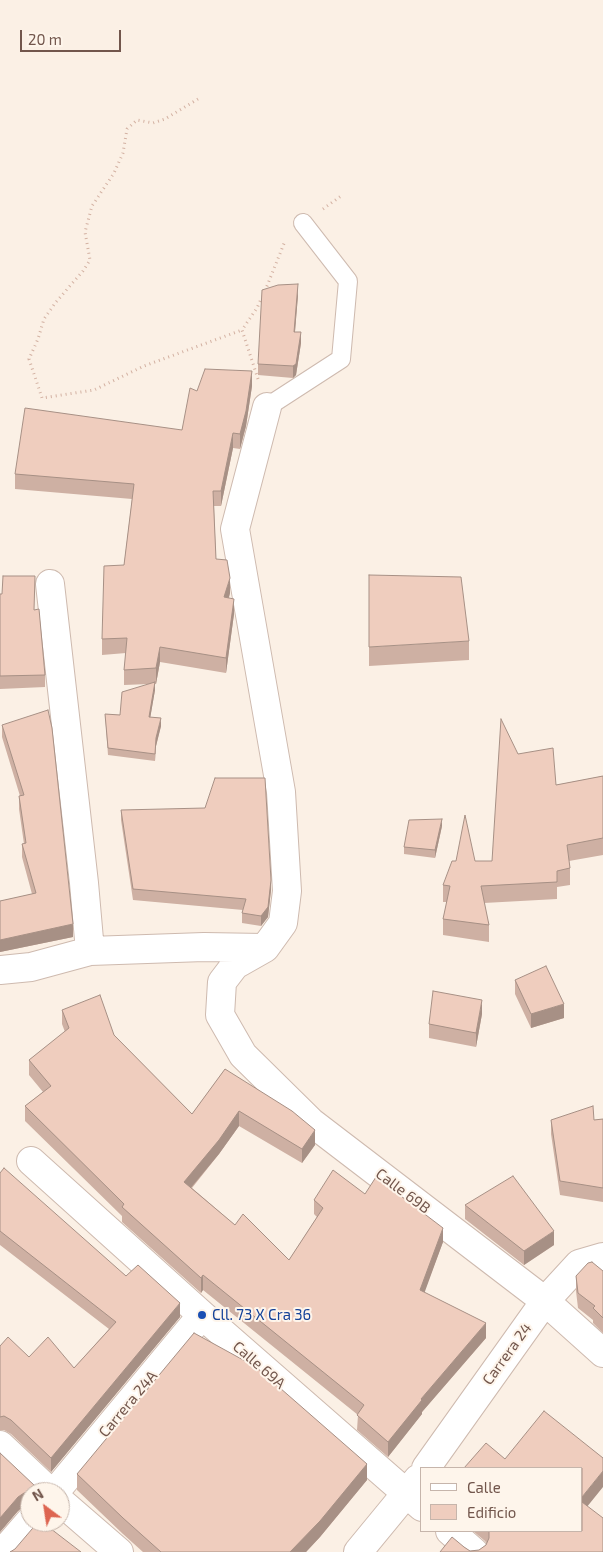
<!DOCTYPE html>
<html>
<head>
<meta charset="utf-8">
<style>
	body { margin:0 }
	#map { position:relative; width:603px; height:1552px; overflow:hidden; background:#fbf0e5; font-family:"Exo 2",sans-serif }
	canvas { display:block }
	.legend { position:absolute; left:420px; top:1467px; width:162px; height:65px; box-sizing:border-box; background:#fef5eb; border:1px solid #c6b5ab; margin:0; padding:6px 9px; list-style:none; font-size:15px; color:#72564c }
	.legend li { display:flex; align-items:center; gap:10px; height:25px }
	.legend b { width:25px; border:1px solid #c6b5ab }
	.north { position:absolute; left:20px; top:1482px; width:50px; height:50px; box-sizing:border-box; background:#fef5eb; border:1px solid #c6b5ab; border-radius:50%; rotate:329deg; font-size:14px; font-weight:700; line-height:20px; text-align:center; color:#72564c }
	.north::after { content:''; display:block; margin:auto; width:18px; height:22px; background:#dd6551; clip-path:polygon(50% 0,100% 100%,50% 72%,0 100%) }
	.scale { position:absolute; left:20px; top:30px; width:101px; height:22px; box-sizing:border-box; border:2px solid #72564c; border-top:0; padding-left:6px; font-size:15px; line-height:18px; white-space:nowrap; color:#72564c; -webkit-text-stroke:4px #fef5eb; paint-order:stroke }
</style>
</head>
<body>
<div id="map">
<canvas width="603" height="1552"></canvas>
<ul class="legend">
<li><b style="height:6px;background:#fff"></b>Calle</li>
<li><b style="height:14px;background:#efcdbe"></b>Edificio</li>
</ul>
<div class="north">N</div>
<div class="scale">20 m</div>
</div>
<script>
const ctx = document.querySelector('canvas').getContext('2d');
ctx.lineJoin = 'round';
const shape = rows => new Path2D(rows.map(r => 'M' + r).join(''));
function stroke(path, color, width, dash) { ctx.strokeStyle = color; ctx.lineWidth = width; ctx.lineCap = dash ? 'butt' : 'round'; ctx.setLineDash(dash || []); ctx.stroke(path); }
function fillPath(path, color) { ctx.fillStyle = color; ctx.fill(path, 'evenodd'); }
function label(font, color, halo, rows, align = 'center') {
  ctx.font = font + ' "Exo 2",sans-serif'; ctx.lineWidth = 4; ctx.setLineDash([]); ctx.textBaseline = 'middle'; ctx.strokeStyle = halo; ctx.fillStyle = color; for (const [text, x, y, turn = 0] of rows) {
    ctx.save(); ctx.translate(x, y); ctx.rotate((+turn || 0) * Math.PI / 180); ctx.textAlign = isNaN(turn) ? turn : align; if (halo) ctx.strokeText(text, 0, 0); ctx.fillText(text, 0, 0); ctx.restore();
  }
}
const path = shape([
	[198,99,165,119,153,123,137,120,127,129,123,153,114,173,92,206,85,232,90,260,83,271,56,302,44,319,38,339,29,359,42,398,94,390,144,366,242,330],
	[323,209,341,196],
	[265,291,285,241],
	[258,379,242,330,257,308,262,297]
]);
const lane = shape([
	[267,407,341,359,348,281,303,223]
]);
const street = shape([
	[267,407,235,529,281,792,287,891,283,923,265,948,235,965,222,982,220,1015,243,1055,311,1122,545,1301,603,1353],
	[50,584,84,883,90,951],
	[0,970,31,967,90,951,204,947,264,948],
	[31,1161,202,1315,422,1507],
	[0,1445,50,1492],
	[426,1468,545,1301,579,1264,603,1257],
	[55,1492,202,1315],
	[60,1501,119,1552],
	[450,1531,474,1552],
	[3,1552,30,1521],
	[358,1552,418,1479]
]);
const wall = shape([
	[298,295,295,332,301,343,296,375,293,378,258,375,258,364],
	[252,386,246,426,240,449,233,448,221,506,214,506,216,559,230,593,229,598,234,614,226,673,160,662,156,684,155,684,155,690,150,718,161,726,156,746,155,761,108,755,105,714,120,715,149,684,124,685,124,670,126,653,102,655,102,639,124,565,132,499,15,489,15,474,182,430,197,391],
	[0,594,34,610,45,675,45,687,0,689],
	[469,641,469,660,369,666,369,647],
	[2,725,73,937,0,952,0,901,32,894,22,857,22,844,24,844,19,809,19,796,20,796,2,737],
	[518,754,556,785,603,776,603,855,569,861,570,868,570,885,557,887,557,899,484,903,489,925,489,942,443,935,443,919,447,902,443,902,443,885,475,861,492,861],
	[121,810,271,890,268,917,261,926,242,923,242,913,243,910,133,900,121,820],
	[442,826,435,858,404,854,404,847],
	[515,980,564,1018,531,1028,515,994],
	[62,1010,114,1035,192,1114,225,1069,315,1145,302,1163,239,1126,219,1154,192,1188,235,1225,289,1260,317,1217,314,1214,314,1200,365,1194,443,1242,424,1292,486,1338,422,1412,422,1414,388,1457,357,1430,358,1415,203,1290,201,1293,122,1222,122,1216,25,1121,25,1106,43,1092,29,1075,29,1060,65,1032,62,1024],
	[482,1014,476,1047,429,1038,429,1024],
	[603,1119,603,1202,560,1195,551,1134,551,1120,594,1120],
	[0,1173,126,1276,180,1317,51,1472,11,1434,4,1430,0,1430,0,1346,29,1357,74,1368,109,1329,0,1245],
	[465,1205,554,1245,524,1265,465,1219],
	[603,1271,603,1333,593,1323,593,1320,578,1308,576,1291,576,1276],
	[0,1453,35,1492,29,1506,24,1506,18,1511,0,1532],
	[505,1459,587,1506,603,1552,440,1552,464,1547,470,1551,479,1550,486,1545,487,1544,485,1541,473,1531,582,1531],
	[77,1474,367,1480,320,1537,306,1552,143,1552,123,1534,77,1490]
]);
const shadedWall = shape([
	[298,284,298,295,294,343,294,332],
	[301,332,301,343,296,375,293,378,293,366],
	[252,371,252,386,246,426,240,449,240,434],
	[233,433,233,448,221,506,221,491],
	[230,578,230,593,224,613,224,597],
	[234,599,234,614,226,673,226,658],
	[160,647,160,662,156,684,156,668],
	[155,682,155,690,149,725,149,717],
	[161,718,161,726,156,746,155,761,156,738],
	[442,819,442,826,435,858,435,850],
	[271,880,271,890,268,917,261,926,261,916],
	[73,924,73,937,0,952,0,940],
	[482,1000,482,1014,476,1047,476,1033],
	[564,1004,564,1018,531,1028,531,1014],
	[239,1111,239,1126,219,1154,184,1196,184,1182],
	[315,1130,315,1145,302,1163,302,1149],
	[443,1228,443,1242,420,1305,420,1290],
	[554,1231,554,1245,524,1265,524,1251],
	[203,1275,203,1290,201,1293,201,1278],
	[180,1303,180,1317,51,1472,51,1458],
	[486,1323,486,1338,422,1412,422,1414,388,1457,388,1442,421,1399],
	[367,1464,367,1480,320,1537,306,1552,290,1552],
	[603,1471,603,1487,582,1513,582,1497],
	[35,1486,35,1492,30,1492,30,1504,29,1506,29,1492],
	[24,1493,24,1506,18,1511,0,1532,0,1518,18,1497]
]);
const building = shape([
	[298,284,294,332,301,332,296,364,293,366,258,364,262,290,278,285,298,284],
	[205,369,252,371,246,411,240,434,233,433,221,491,213,491,216,559,227,560,230,578,224,597,234,599,226,658,160,647,156,668,124,670,127,638,102,639,104,566,124,565,134,484,15,474,25,408,182,430,190,388,197,391,205,369],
	[369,575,461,577,469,641,369,647,369,575],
	[3,576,35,576,34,610,39,609,45,675,0,676,0,594,2,594,3,576],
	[155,682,149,717,161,718,156,738,155,754,108,748,105,714,120,715,122,692,155,682],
	[48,710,52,728,73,924,0,940,0,901,36,893,22,844,26,843,19,796,24,795,2,725,48,710],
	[501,719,518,754,553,748,556,785,603,776,603,838,567,845,570,868,557,871,557,882,481,886,489,925,443,919,450,886,443,885,452,861,456,861,465,815,475,861,492,861,501,719],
	[215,778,265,778,271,880,268,907,261,916,242,913,246,899,133,889,121,810,205,808,215,778],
	[442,819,435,850,404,847,409,820,442,819],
	[546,966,564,1004,531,1014,515,980,546,966],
	[433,991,482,1000,476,1033,429,1024,433,991],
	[100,995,114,1035,192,1114,225,1069,292,1111,315,1130,302,1149,239,1111,219,1140,184,1182,235,1225,243,1214,289,1260,323,1208,314,1200,333,1170,365,1194,376,1177,443,1228,420,1290,486,1323,421,1399,422,1400,388,1442,357,1415,364,1405,203,1275,201,1278,122,1207,124,1204,25,1106,51,1086,29,1060,69,1028,62,1010,100,995],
	[593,1106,594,1120,603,1119,603,1188,560,1181,551,1120,593,1106],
	[4,1168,126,1276,138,1265,180,1303,51,1458,11,1420,4,1416,0,1417,0,1346,8,1337,29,1357,48,1337,74,1368,116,1322,0,1231,0,1173,4,1168],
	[513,1176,554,1231,524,1251,465,1205,513,1176],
	[592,1262,603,1271,603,1318,593,1308,595,1306,578,1293,576,1276,588,1263,592,1262],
	[194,1333,256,1367,367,1464,320,1521,290,1552,161,1552,123,1518,77,1474,194,1333],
	[544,1411,603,1458,603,1471,582,1497,582,1468,464,1468,486,1443,505,1459,544,1411],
	[0,1453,35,1486,29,1492,24,1493,18,1497,0,1518,0,1453],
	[582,1502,603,1518,603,1552,440,1552,452,1537,464,1547,470,1551,479,1550,486,1545,489,1538,489,1531,582,1531,582,1502],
	[38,1522,42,1522,81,1552,10,1552,15,1549,38,1522]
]);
const markers = [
	[202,1315,5,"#1a4fb4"]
];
const streetNames = [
	["Calle 69B",403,1191,37],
	["Carrera 24",507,1354,-54],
	["Calle 69A",259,1365,41],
	["Carrera 24A",128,1404,-50]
];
const transitNames = [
	["Cll. 73 X Cra 36",212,1315]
];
stroke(lane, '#cebaaf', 20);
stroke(street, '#cebaaf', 30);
stroke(path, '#d3b1a2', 3, [1, 4]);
stroke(lane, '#fff', 18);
stroke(street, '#fff', 28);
fillPath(wall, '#ceb0a3');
fillPath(shadedWall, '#a79085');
fillPath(building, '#efcdbe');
stroke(building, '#a79085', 1);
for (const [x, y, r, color] of markers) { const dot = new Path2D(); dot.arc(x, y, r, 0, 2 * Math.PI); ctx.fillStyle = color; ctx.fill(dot); stroke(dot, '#fef5eb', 2); }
label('15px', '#72564c', '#fef5eb', streetNames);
label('15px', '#164399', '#fef5eb', transitNames, 'left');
</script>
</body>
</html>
